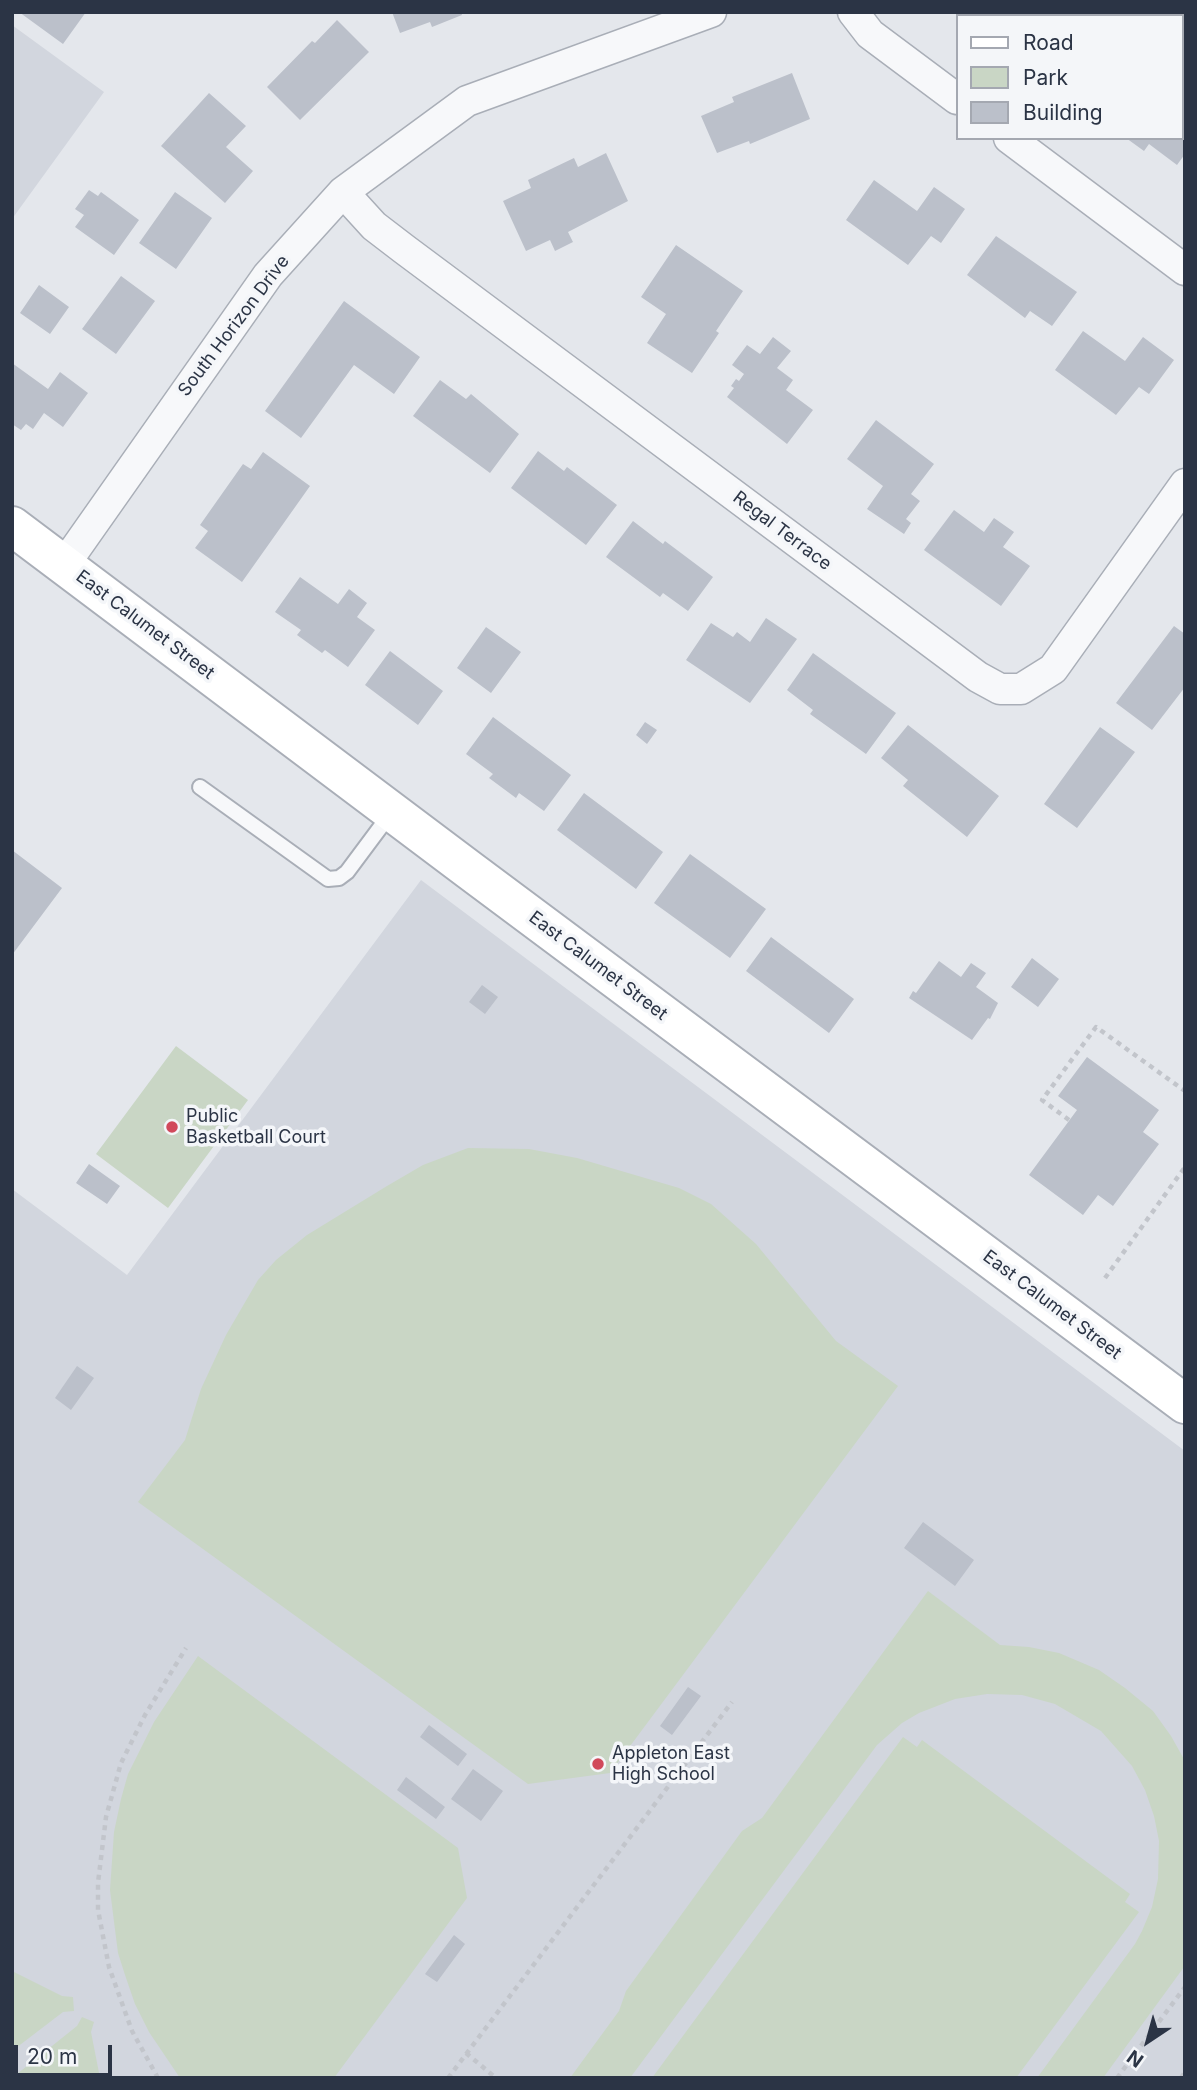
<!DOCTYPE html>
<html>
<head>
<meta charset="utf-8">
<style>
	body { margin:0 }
	#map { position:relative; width:1197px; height:2090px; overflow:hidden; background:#e4e7ec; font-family:Inter,sans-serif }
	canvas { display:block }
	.frame { position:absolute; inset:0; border:14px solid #2b3445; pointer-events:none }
	.legend { position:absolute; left:956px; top:14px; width:228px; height:126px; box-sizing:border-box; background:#f4f6f9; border:2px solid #a4a8b1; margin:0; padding:9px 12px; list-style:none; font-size:21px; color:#2b3445 }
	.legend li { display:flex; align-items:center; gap:14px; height:35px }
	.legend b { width:35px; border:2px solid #a4a8b1 }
	.north { position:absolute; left:1113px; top:2006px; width:70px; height:70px; -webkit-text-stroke:5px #f4f6f9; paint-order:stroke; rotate:216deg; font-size:19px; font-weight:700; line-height:28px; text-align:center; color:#2b3445 }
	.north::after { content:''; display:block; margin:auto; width:24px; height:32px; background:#2b3445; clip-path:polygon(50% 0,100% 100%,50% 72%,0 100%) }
	.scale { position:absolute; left:14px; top:2045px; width:98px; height:32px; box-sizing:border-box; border:4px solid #2b3445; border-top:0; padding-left:9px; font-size:21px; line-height:24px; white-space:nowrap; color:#2b3445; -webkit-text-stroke:5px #f4f6f9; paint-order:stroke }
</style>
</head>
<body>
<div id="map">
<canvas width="1197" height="2090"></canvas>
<div class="frame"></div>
<ul class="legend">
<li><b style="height:9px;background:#fff"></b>Road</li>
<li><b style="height:19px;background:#c9d6c5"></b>Park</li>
<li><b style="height:19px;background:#bbc0ca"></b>Building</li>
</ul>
<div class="north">N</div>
<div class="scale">20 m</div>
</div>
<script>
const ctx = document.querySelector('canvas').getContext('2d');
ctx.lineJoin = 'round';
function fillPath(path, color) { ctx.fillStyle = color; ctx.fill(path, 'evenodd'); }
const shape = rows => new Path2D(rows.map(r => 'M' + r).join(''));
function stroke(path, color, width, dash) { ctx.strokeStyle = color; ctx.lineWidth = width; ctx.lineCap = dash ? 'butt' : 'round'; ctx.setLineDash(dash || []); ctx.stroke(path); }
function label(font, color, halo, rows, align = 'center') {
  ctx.font = font + ' Inter,sans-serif'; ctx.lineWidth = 7; ctx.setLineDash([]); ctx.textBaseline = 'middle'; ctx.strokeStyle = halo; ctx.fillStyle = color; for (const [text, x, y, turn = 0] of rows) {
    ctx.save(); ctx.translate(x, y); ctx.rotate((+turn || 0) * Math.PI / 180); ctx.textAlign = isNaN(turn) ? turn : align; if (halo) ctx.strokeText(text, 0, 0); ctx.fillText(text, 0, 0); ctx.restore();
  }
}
const built = shape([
	[12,25,104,92,12,219],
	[421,880,1185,1451,1185,2078,12,2078,12,1189,127,1275]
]);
const green = shape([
	[176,1046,248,1100,168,1208,96,1154],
	[468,1148,529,1149,577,1158,679,1188,711,1204,756,1244,836,1341,898,1386,610,1773,528,1784,138,1502,185,1440,201,1389,226,1335,258,1280,276,1260,307,1235,387,1186,423,1165],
	[928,1591,1000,1645,1029,1647,1059,1653,1099,1670,1125,1688,1153,1711,1171,1736,1185,1761,1184,1967,1103,2078,1037,2078,1135,1944,1142,1931,1152,1907,1158,1879,1159,1841,1154,1816,1145,1790,1132,1766,1101,1731,1055,1704,1022,1695,987,1694,955,1699,919,1713,902,1723,877,1745,630,2078,570,2078,619,2011,626,1991,742,1831,762,1818],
	[198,1656,458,1848,467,1898,334,2078,180,2078,149,2032,135,2004,125,1975,118,1953,110,1890,114,1832,121,1799,128,1774,154,1722],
	[903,1737,917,1747,922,1740,1130,1894,1125,1902,1139,1912,1016,2078,652,2078],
	[12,1971,62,1996,73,1997,74,2011,63,2012,12,2051],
	[82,2017,94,2022,91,2032,100,2078,12,2078,77,2026]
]);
const building = shape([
	[19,12,86,12,63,44],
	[392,12,461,12,462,15,432,27,430,22,400,33],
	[999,12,1061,12,1066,16,996,16],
	[337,20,369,52,300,120,267,87,312,41,315,43],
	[792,73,810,119,750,144,749,141,717,153,701,116,734,102,732,97],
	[209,93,246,126,226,147,253,171,225,203,161,146],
	[1181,115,1185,118,1185,154,1177,165,1149,144,1144,151,1126,138,1181,138],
	[606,153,628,201,568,232,573,242,555,251,550,240,526,251,503,201,531,188,528,180,574,158,578,167],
	[874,180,917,211,934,187,965,209,941,243,931,236,908,265,846,220],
	[89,190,98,196,101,192,139,220,114,255,75,227,84,215,75,209],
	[175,192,212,218,176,269,139,243],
	[996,236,1077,292,1052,326,1030,311,1025,318,967,275],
	[676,245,743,291,716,331,719,333,692,373,647,343,666,314,641,297],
	[121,276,155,301,116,354,82,329],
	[39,285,69,307,50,334,20,313],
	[344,301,420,357,394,394,354,365,301,438,265,411],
	[1083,331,1125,361,1143,337,1174,360,1149,394,1139,387,1116,415,1055,370],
	[773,337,791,351,777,368,793,380,786,390,813,410,787,444,727,397,734,388,731,386,736,379,739,381,744,374,732,365,747,345,760,354],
	[12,363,48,389,60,372,88,393,63,427,44,413,33,429,26,424,21,430,12,424],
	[440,380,466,399,471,394,519,434,490,473,413,416],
	[876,420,934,464,911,494,920,501,906,519,911,523,904,534,867,509,883,486,847,459],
	[538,451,564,471,567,467,617,505,586,545,511,488],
	[263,452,310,486,242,582,195,548,208,531,200,525,243,464,251,469],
	[954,510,984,532,994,518,1014,532,1003,547,1030,566,1001,606,924,550],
	[633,521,663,544,665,541,713,577,688,611,663,593,660,597,606,557],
	[300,577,338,604,349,589,367,603,357,617,375,630,348,667,325,650,322,653,297,635,301,630,275,612],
	[766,618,797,639,750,703,686,660,711,623,733,637,737,632,750,642],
	[1174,626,1185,634,1185,687,1152,730,1116,703],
	[486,627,521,652,491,693,457,668],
	[390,651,443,691,418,725,365,685],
	[813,653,896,713,866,754,810,714,813,710,787,690],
	[493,717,571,775,544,811,519,793,516,798,489,778,493,774,466,754],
	[645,722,657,730,647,744,636,735],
	[908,725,999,796,967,837,903,786,908,780,881,758],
	[1100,727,1135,752,1077,828,1044,804],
	[584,793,663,852,636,889,557,830],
	[12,850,62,888,12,955],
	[690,854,766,909,730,958,654,903],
	[771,937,854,999,829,1033,746,971],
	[1032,958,1059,979,1038,1007,1011,987],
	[939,961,961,977,971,963,986,973,976,987,998,1003,990,1019,988,1018,972,1040,909,998,913,991,916,993],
	[482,985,498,997,485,1014,469,1002],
	[1087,1057,1159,1110,1143,1132,1159,1144,1113,1206,1098,1195,1083,1215,1029,1175,1077,1110,1058,1096],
	[89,1164,120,1186,107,1204,76,1183],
	[77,1366,94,1378,71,1410,55,1398],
	[923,1522,974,1560,955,1586,904,1548],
	[688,1687,701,1696,672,1735,660,1726],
	[429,1725,467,1754,458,1766,420,1737],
	[473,1769,503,1791,481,1821,451,1799],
	[406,1777,445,1807,436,1819,397,1790],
	[454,1935,465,1944,437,1982,425,1974]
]);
const path = shape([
	[1069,1120,1042,1100,1096,1027,1185,1091],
	[1105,1278,1185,1167],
	[466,2053,496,2078],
	[158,2078,132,2031,109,1967,98,1910,98,1883,106,1817,121,1763,145,1715,186,1648],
	[448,2078,732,1702],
	[1117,2078,1185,1987],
	[1181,2078,1185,2072]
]);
const lane = shape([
	[200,787,328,879,339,878,347,872,391,813]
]);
const street = shape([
	[853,12,870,34,957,99],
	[1009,138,1185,270],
	[343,192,374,226,404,249,978,677,1000,689,1021,689,1053,669,1185,484],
	[64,565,268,275,343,192,467,101,711,12]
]);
const secondary = shape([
	[12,526,468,869,1185,1404]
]);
const markers = [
	[172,1127,7,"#d1495b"],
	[598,1764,7,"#d1495b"]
];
const streetNames = [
	["South Horizon Drive",234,326,-53],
	["Regal Terrace",782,531,37],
	["East Calumet Street",145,625,37],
	["East Calumet Street",598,966,37],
	["East Calumet Street",1052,1305,37]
];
const poiNames = [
	["Public",186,1117],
	["Basketball Court",186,1138],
	["Appleton East",612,1754],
	["High School",612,1775]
];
fillPath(built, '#d2d6de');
fillPath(green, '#c9d6c5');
fillPath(building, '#bbc0ca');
stroke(lane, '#a9aeb7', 18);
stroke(street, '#a9aeb7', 33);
stroke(secondary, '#a9aeb7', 42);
stroke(path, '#c2c5cb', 4.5, [5, 5]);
stroke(lane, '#f7f8fa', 14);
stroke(street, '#f7f8fa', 30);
stroke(secondary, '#fff', 38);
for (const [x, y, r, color] of markers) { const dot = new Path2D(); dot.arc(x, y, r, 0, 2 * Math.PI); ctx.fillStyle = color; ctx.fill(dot); stroke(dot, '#f4f6f9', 2.5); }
label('18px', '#2b3445', '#f4f6f9', streetNames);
label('18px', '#2b3445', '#f4f6f9', poiNames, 'left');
</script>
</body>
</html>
